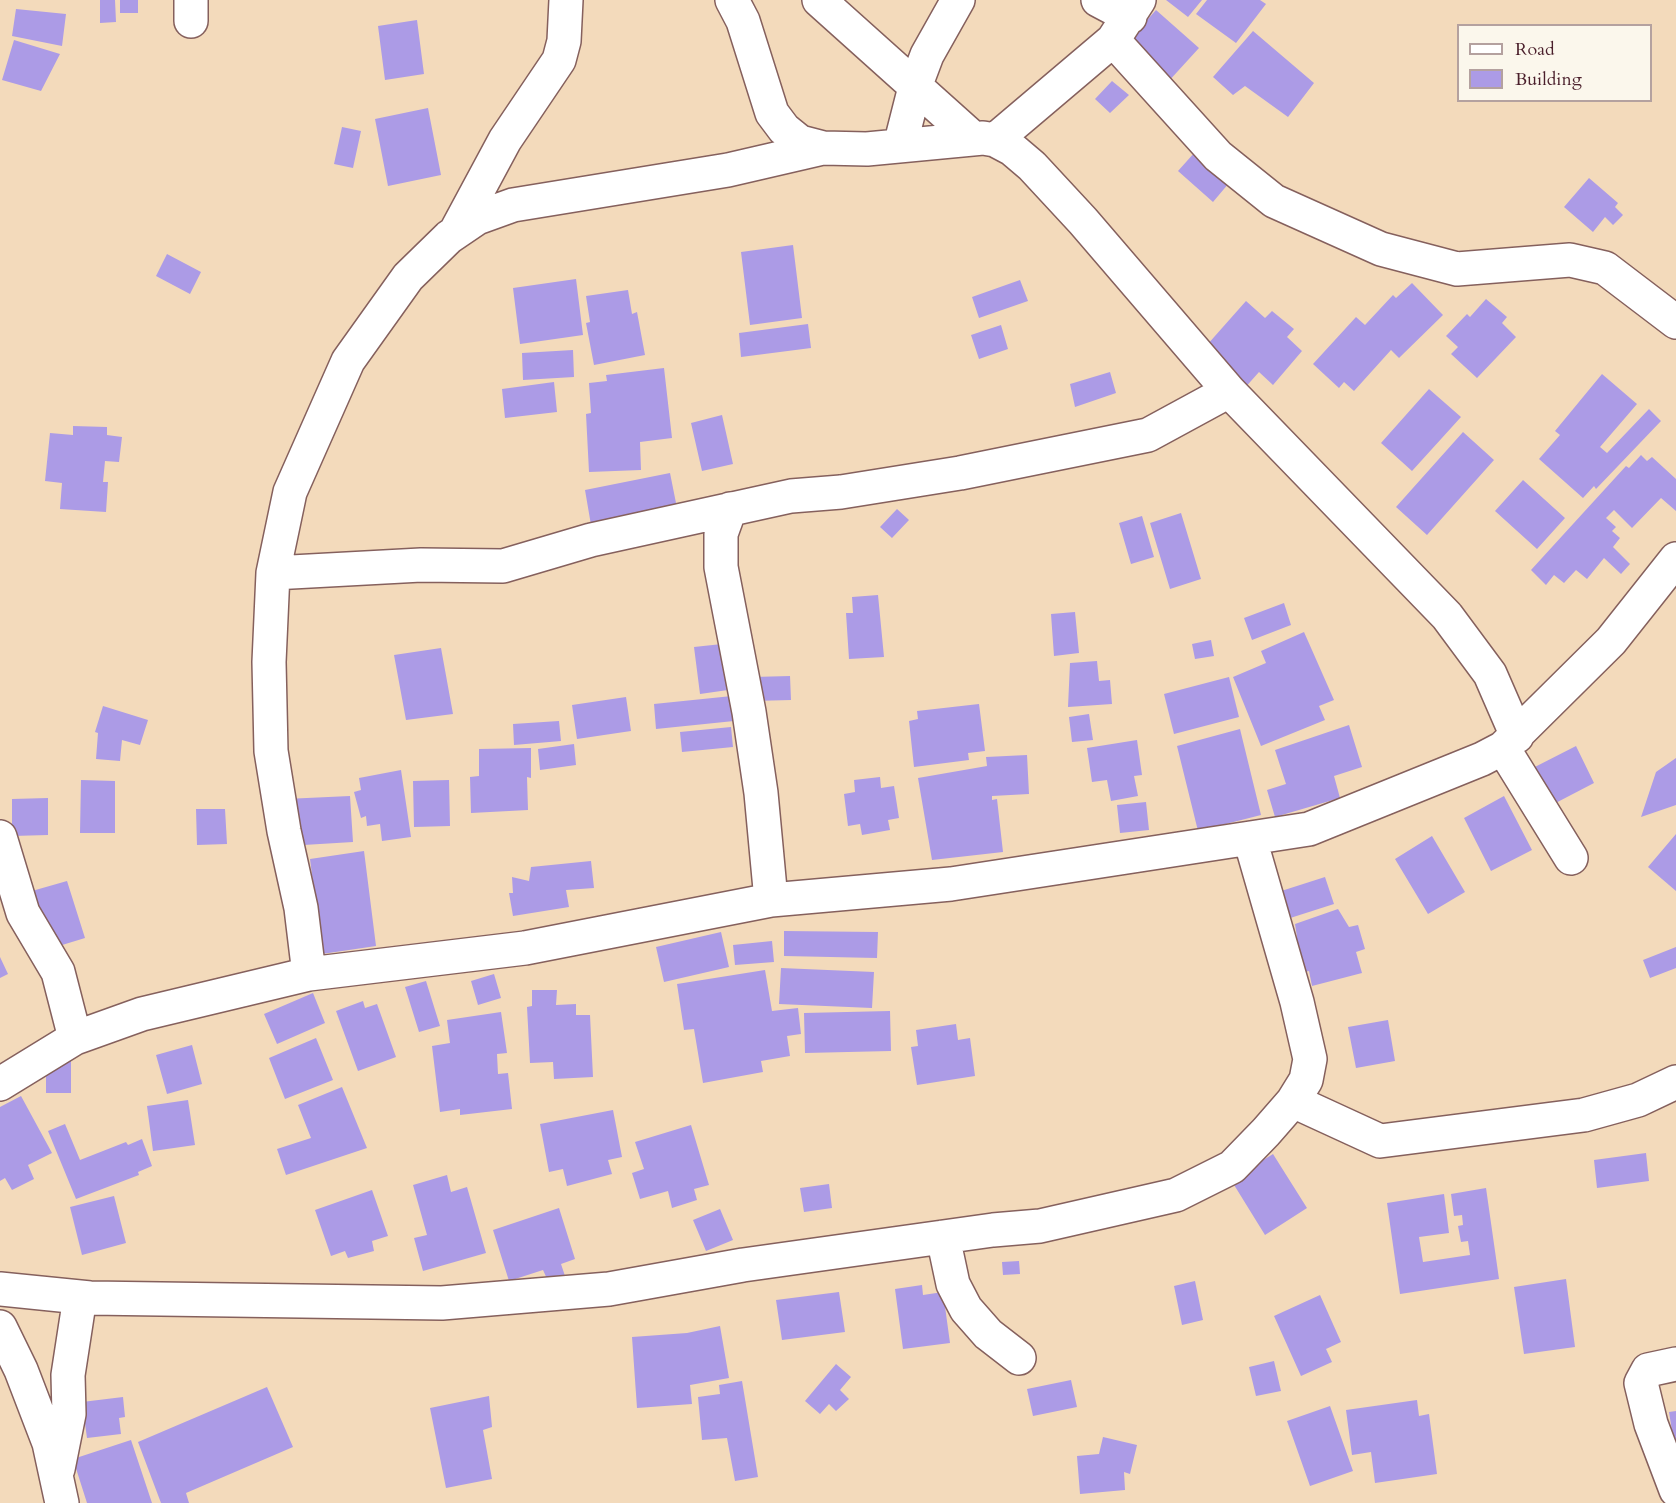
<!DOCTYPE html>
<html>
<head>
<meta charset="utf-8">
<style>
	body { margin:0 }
	#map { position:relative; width:1676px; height:1503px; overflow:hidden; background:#f3dabb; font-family:Cardo,serif }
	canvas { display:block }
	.legend { position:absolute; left:1457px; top:24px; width:195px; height:78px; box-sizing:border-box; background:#fbf7ec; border:2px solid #b4a19f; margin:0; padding:8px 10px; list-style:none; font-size:18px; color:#4a1f2b }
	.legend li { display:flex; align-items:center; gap:12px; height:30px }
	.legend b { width:30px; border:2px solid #b4a19f }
</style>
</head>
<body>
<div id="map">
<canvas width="1676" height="1503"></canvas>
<ul class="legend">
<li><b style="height:8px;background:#fff"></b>Road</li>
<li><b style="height:16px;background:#ac9be6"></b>Building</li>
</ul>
</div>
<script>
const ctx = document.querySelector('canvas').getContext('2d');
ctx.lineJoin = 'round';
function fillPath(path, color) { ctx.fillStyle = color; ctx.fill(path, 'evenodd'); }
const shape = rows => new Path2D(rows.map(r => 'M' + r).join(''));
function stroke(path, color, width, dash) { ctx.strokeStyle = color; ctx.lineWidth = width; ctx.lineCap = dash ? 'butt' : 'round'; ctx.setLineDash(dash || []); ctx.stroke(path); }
const building = shape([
	[100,0,115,0,116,22,100,23],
	[120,0,138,0,138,13,120,13],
	[1166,0,1202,0,1188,17],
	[1207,0,1260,0,1266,4,1236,43,1196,14],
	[16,9,66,14,62,46,12,36],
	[1156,10,1199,48,1167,83,1125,45],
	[417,20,424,74,385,80,378,26],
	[1253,31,1314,83,1288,117,1245,86,1233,95,1213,77],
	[14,40,60,54,41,91,2,80],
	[1112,81,1129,95,1110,113,1095,99],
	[428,108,441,175,388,186,375,119],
	[342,127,361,131,353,168,334,164],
	[1195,152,1229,183,1213,202,1178,171],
	[1589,178,1618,203,1615,207,1623,215,1613,225,1605,217,1593,232,1564,207],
	[793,245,802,318,750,325,741,252],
	[167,254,201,272,190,294,156,276],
	[576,279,583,335,520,344,513,288],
	[1020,280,1028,301,979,318,972,297],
	[1412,283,1443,315,1399,358,1391,350,1354,391,1344,382,1339,388,1313,364,1356,317,1365,325,1393,295,1396,298],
	[628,290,632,314,637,312,645,355,594,365,586,323,590,322,586,296],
	[1486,299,1507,317,1502,323,1516,337,1477,378,1451,354,1458,347,1446,336,1467,314,1470,317],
	[1246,301,1265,318,1272,311,1294,329,1287,337,1302,351,1273,385,1259,372,1243,390,1207,345],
	[808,324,811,348,741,357,739,333],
	[1001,325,1008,349,979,359,971,335],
	[573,350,574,377,523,380,522,353],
	[664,368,672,438,640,442,641,470,589,472,586,414,591,413,589,383,607,381,606,375],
	[1110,372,1116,393,1075,407,1070,384],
	[1602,374,1637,404,1600,447,1607,453,1649,409,1661,421,1596,489,1594,486,1583,498,1539,459,1560,435,1555,431],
	[554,382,557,412,505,418,502,389],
	[1429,389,1461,417,1412,471,1381,443],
	[722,415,733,464,702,471,691,423],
	[73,426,107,427,107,435,122,437,119,462,105,461,103,482,108,482,106,512,60,509,62,483,45,481,50,433,73,435],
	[1463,432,1494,460,1427,535,1396,507],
	[1641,455,1647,461,1652,457,1676,479,1676,511,1661,498,1632,528,1614,510,1606,518,1616,527,1612,531,1620,538,1613,547,1630,564,1621,574,1604,558,1587,579,1576,570,1564,583,1554,575,1546,585,1531,570,1626,466,1629,468],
	[670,473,677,508,591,525,585,490],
	[1523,480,1565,518,1537,549,1495,511],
	[897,509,909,520,892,538,880,527],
	[1181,513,1201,579,1170,589,1150,523],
	[1142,516,1154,557,1131,564,1119,523],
	[878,595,884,657,849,659,846,613,853,613,852,597],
	[1284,603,1291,625,1252,640,1244,618],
	[1075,612,1079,653,1054,656,1051,614],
	[1304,632,1334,700,1319,706,1325,720,1261,746,1233,677,1266,663,1261,651],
	[1211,640,1214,656,1195,659,1192,644],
	[722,644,728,690,700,694,694,647],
	[441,648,453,714,406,720,394,655],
	[1097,661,1099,681,1110,680,1112,704,1068,707,1070,663],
	[790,676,791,700,753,701,753,677],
	[1229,677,1239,717,1174,734,1164,694],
	[732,696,734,721,656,729,654,704],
	[626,697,631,731,577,739,572,705],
	[979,704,985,751,968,753,969,760,914,767,909,721,918,719,917,711],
	[103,706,148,720,140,745,122,740,120,761,96,759,98,733,95,732],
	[1089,714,1093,740,1072,742,1069,717],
	[559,721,561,741,514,745,513,724],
	[1349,725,1362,767,1334,776,1340,798,1275,817,1267,790,1286,784,1275,750],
	[731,727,733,747,682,752,680,732],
	[1240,729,1261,815,1198,831,1177,746],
	[1137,740,1142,775,1134,776,1138,796,1111,801,1107,780,1092,782,1087,748],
	[574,744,576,765,540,770,538,749],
	[1576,746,1594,783,1546,808,1527,771],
	[531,748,531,778,527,777,528,810,471,813,470,777,479,776,479,749],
	[1027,755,1029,794,992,796,992,800,997,799,1003,852,932,860,918,778,987,766,986,757],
	[1676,758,1676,805,1641,817,1656,772],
	[401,770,411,837,382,841,380,824,367,826,366,816,361,818,354,792,361,790,359,778],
	[880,777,881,788,894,786,899,818,888,820,890,830,862,835,860,824,848,826,844,794,855,792,854,780],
	[81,780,115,781,115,833,80,833],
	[449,780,450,826,414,827,413,781],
	[350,796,353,842,287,846,285,799],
	[1504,796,1532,850,1491,871,1464,818],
	[48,798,48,835,12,836,12,799],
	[1146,802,1149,830,1120,833,1117,805],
	[196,809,225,809,227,844,197,845],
	[1676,834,1676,891,1648,867],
	[1432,836,1465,892,1428,914,1395,859],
	[364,851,376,946,322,954,310,859],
	[591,861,594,888,566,890,569,907,513,916,509,893,513,893,512,877,529,881,531,867],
	[1325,877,1334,904,1284,920,1275,893],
	[67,881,85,938,49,949,32,891],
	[1338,909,1349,927,1358,925,1365,949,1356,952,1362,973,1312,986,1309,971,1298,974,1290,939,1297,937,1295,924],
	[784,931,878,932,877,958,784,956],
	[721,932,729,967,664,982,656,947],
	[772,941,774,962,735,965,733,945],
	[1676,947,1676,968,1650,978,1643,960],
	[0,957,8,974,0,978],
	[781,968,874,972,872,1008,779,1004],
	[765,970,772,1011,798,1008,801,1034,787,1036,790,1056,761,1061,763,1072,703,1083,694,1029,684,1030,677,984],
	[494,974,501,998,478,1005,471,981],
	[426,981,440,1026,419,1032,405,987],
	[532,990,557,990,556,1005,576,1004,576,1015,590,1015,593,1077,554,1079,553,1062,530,1063,527,1007,532,1006],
	[313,993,325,1023,277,1044,264,1014],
	[363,1001,365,1008,377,1004,396,1057,358,1071,336,1011],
	[890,1011,891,1051,805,1053,804,1013],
	[501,1012,507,1053,497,1054,498,1074,508,1073,512,1109,460,1115,460,1109,440,1112,432,1046,450,1043,447,1020],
	[1388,1020,1395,1061,1356,1068,1348,1027],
	[956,1024,958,1040,970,1038,975,1076,917,1085,911,1047,918,1046,916,1030],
	[316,1038,333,1080,285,1099,269,1058],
	[192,1045,202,1084,167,1094,156,1055],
	[46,1060,71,1060,71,1093,46,1093],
	[342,1087,367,1148,286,1175,277,1149,311,1138,298,1105],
	[21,1096,52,1153,28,1165,34,1179,12,1190,5,1178,0,1181,0,1107],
	[188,1100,195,1145,153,1151,147,1106],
	[613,1110,622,1157,608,1160,612,1174,567,1186,563,1169,549,1172,540,1124],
	[65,1124,80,1160,126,1142,128,1145,142,1139,152,1166,138,1172,139,1175,76,1199,48,1131],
	[691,1125,709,1185,694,1189,697,1200,672,1208,668,1191,640,1199,632,1173,644,1169,635,1142],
	[1646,1153,1649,1181,1597,1188,1594,1160],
	[1273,1154,1307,1208,1265,1235,1231,1180],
	[447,1175,451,1192,467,1187,486,1253,423,1271,414,1238,427,1235,413,1185],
	[829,1184,832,1208,804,1212,800,1188],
	[1486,1188,1499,1279,1400,1294,1387,1203,1444,1194,1449,1233,1419,1237,1423,1262,1470,1255,1468,1241,1461,1242,1458,1226,1463,1225,1462,1215,1454,1216,1451,1194],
	[372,1190,388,1236,372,1241,374,1251,348,1258,345,1251,331,1256,315,1210],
	[114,1196,126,1243,82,1255,70,1207],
	[559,1208,575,1259,561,1264,565,1276,549,1283,543,1270,509,1281,493,1230],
	[720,1209,733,1240,706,1251,693,1220],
	[1019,1261,1020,1274,1003,1275,1002,1262],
	[1566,1279,1575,1347,1524,1354,1514,1287],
	[1195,1281,1203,1320,1182,1325,1174,1286],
	[922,1285,923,1295,943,1292,950,1343,903,1349,895,1289],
	[839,1292,845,1332,782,1340,776,1300],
	[1320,1295,1341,1342,1326,1349,1332,1362,1301,1376,1274,1316],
	[720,1326,729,1378,690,1385,692,1404,637,1408,632,1337,687,1333],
	[1274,1361,1281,1391,1256,1396,1249,1367],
	[836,1364,851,1377,840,1390,849,1399,836,1411,829,1404,820,1414,805,1401],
	[1071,1380,1077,1407,1033,1416,1027,1389],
	[742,1381,758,1477,735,1481,727,1438,702,1440,698,1397,720,1394,719,1385],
	[267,1387,293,1447,186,1493,189,1503,161,1503,138,1442],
	[489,1396,492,1427,483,1430,492,1479,446,1488,430,1408],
	[123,1397,125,1417,119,1418,121,1434,87,1438,82,1402],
	[1417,1400,1419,1416,1429,1414,1437,1474,1375,1483,1371,1452,1352,1455,1346,1410],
	[1330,1406,1353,1471,1310,1486,1287,1421],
	[1676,1411,1676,1450,1675,1450,1669,1412],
	[1103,1437,1137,1445,1130,1474,1124,1472,1125,1490,1080,1494,1077,1456,1099,1454],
	[131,1440,152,1503,87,1503,73,1459]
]);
const minor = shape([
	[732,0,743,21,772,113,784,129,800,142,823,148,867,149,983,138,995,140,1012,149,1032,166,1083,221,1229,391,1447,616,1490,674,1517,736],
	[819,0,974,139],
	[1098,0,1130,17],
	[191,21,191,0],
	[1113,40,1218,156,1274,201,1381,249,1457,269,1570,260,1605,268,1676,322],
	[995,140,1113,40,1139,0],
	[900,146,915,87,927,55,958,0],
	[455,233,505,140,559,60,564,41,566,0],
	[730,509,721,534,721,567,749,712,761,793,771,900],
	[273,573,421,565,503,566,591,540,791,496,841,492,960,473,1148,435,1229,391],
	[1503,748,1571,858],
	[0,837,23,913,58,972,75,1038],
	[309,974,301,908,284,831,271,751,269,662,273,573,290,492,348,361,408,277,449,237,477,218,513,205,728,170,823,148],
	[0,1084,75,1038,142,1014,309,974,525,948,771,900,951,884,1309,829,1482,759,1503,748,1611,641,1676,559],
	[1293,1101,1380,1141,1584,1115,1638,1100,1676,1082],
	[943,1237,953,1284,966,1309,988,1334,1019,1358],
	[0,1289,90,1298,442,1303,609,1289,743,1265,993,1230,1040,1226,1176,1195,1232,1167,1266,1132,1293,1101,1306,1080,1310,1059,1297,1002,1250,839],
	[0,1327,21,1370,49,1443,62,1503],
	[1676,1364,1648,1370,1641,1383,1651,1424,1676,1490],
	[58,1469,69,1414,68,1375,80,1297]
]);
fillPath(building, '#ac9be6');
stroke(minor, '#85605d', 36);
stroke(minor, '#fff', 33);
</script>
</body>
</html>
